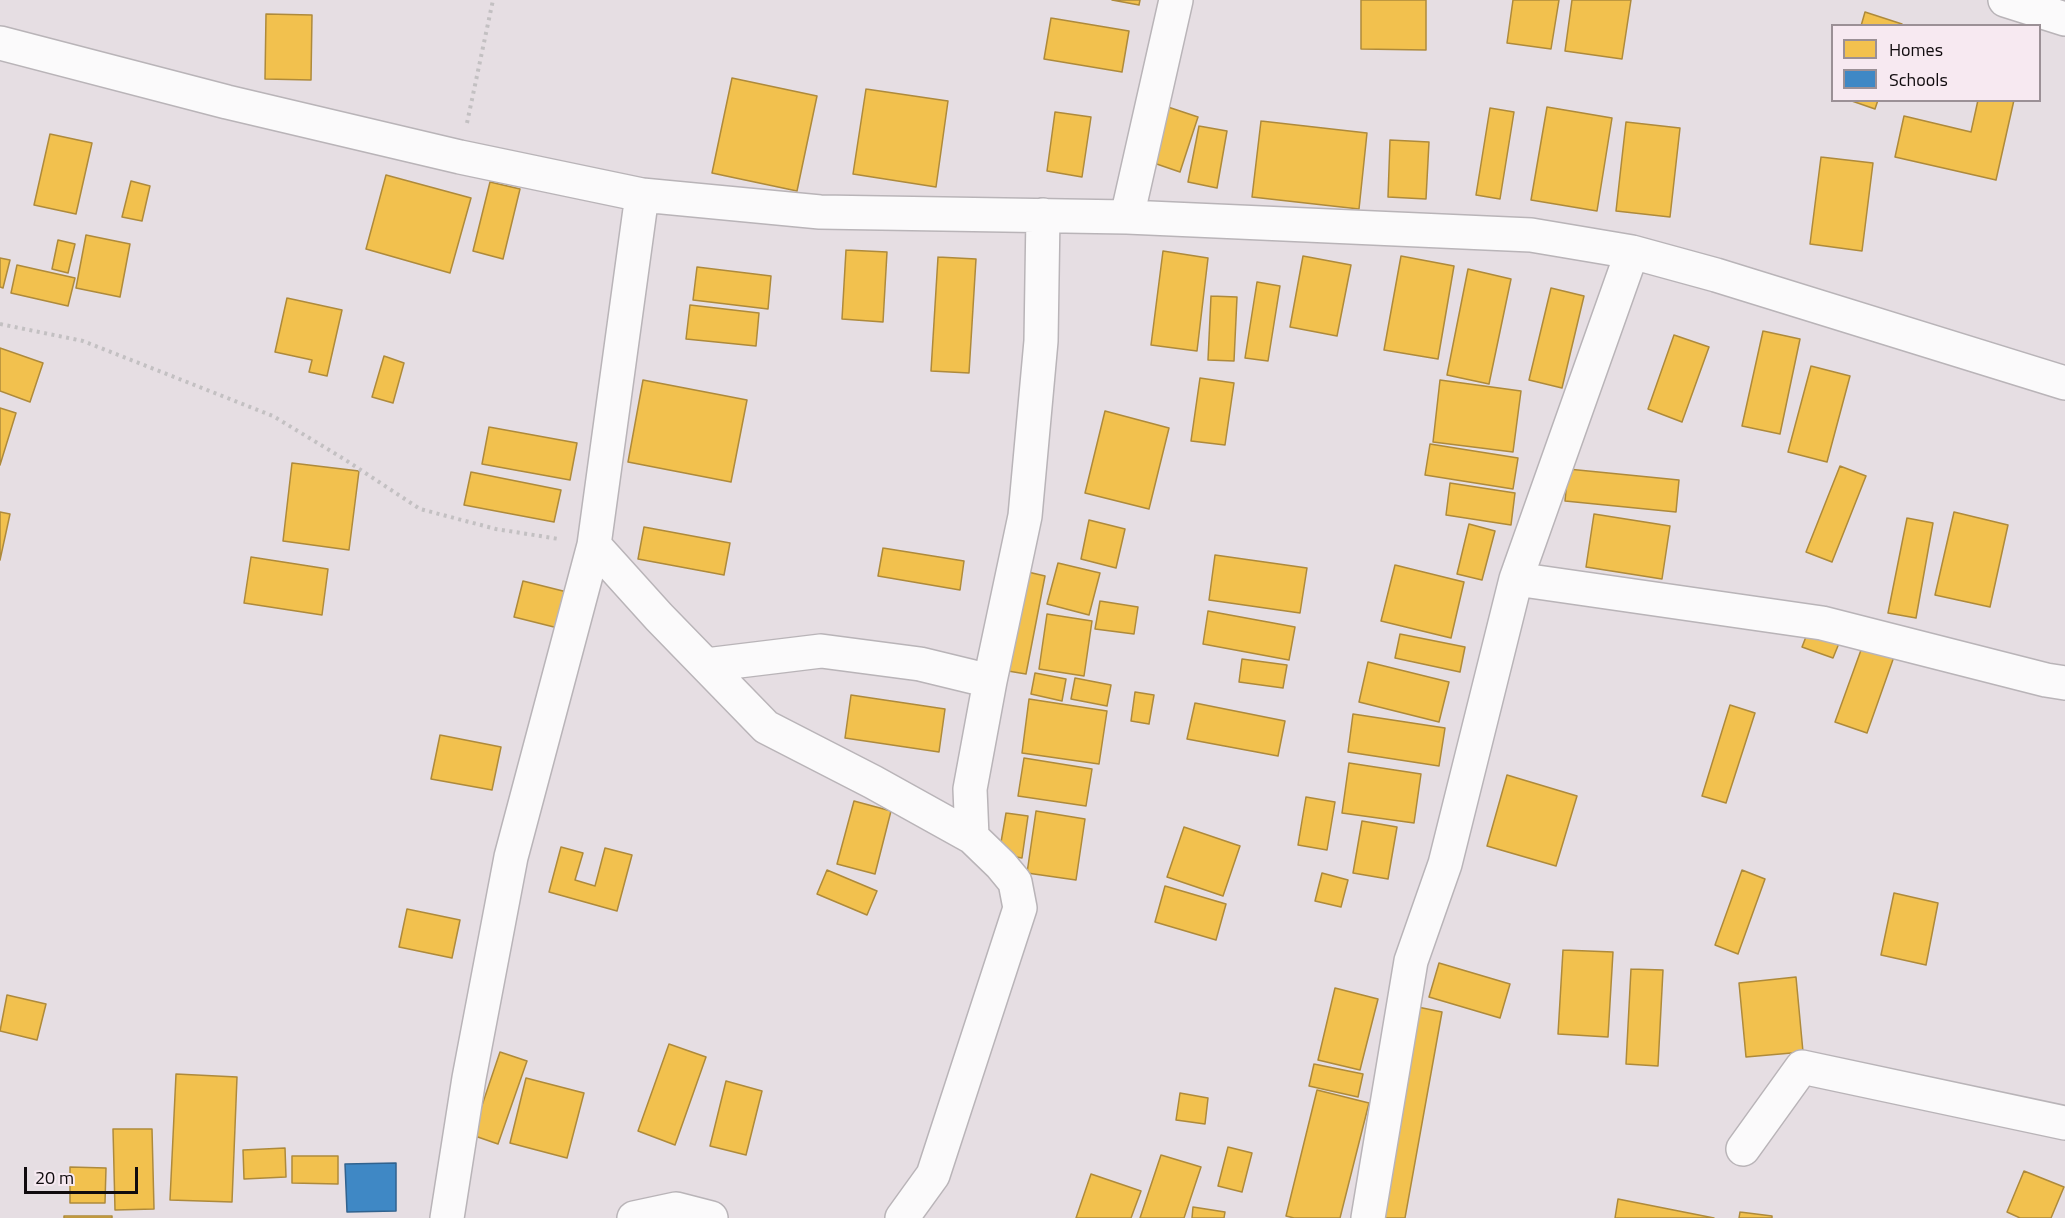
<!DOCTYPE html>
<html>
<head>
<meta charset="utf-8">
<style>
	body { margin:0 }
	#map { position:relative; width:2065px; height:1218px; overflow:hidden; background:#e6dee3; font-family:"Titillium Web",sans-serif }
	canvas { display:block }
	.legend { position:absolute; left:1831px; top:24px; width:210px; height:78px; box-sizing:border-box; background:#f7e9f1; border:2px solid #9b9096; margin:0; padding:8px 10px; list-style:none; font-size:18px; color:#100b0e }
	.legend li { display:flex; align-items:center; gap:12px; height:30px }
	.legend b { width:30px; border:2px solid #9b9096 }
	.scale { position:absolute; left:24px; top:1167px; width:114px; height:27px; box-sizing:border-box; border:3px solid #100b0e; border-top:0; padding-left:8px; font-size:18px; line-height:21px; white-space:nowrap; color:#100b0e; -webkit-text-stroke:4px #f7e9f1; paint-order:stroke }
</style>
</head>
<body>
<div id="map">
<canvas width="2065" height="1218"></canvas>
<ul class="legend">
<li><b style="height:16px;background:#f2c14e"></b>Homes</li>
<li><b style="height:16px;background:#3f88c5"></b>Schools</li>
</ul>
<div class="scale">20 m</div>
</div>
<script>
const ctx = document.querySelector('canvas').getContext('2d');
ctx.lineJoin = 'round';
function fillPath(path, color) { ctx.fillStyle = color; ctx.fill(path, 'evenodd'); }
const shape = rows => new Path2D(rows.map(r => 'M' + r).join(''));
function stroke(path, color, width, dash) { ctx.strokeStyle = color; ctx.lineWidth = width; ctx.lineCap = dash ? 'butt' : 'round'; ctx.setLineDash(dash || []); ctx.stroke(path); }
const homes = shape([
	[1112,0,1140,0,1139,5,1112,0],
	[1361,0,1426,0,1426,50,1361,49,1361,0],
	[1513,0,1559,0,1551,49,1507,43,1513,0],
	[1572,0,1631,0,1622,59,1565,51,1572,0],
	[1865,12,1902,24,1902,26,1861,26,1865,12],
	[266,14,312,15,311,80,265,79,266,14],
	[1051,18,1129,31,1122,72,1044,59,1051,18],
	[732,78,817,96,797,191,712,173,732,78],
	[866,89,948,101,936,187,853,174,866,89],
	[1849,100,1878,100,1875,109,1849,100],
	[1978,100,2014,100,1996,180,1895,157,1904,116,1971,132,1978,100],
	[1159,104,1198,117,1180,172,1142,159,1159,104],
	[1547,107,1612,118,1597,211,1531,200,1547,107],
	[1490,108,1514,112,1500,199,1476,195,1490,108],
	[1055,112,1091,117,1082,177,1047,171,1055,112],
	[1261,121,1367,133,1359,209,1252,197,1261,121],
	[1626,122,1680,128,1670,217,1616,211,1626,122],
	[1199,126,1227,131,1217,188,1188,182,1199,126],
	[50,134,92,143,76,214,34,205,50,134],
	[1390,140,1429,142,1426,199,1388,197,1390,140],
	[1821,157,1873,163,1862,251,1810,244,1821,157],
	[386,175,471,198,450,273,366,249,386,175],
	[131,181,150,186,142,221,122,217,131,181],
	[490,182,520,189,503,259,473,251,490,182],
	[86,235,130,244,120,297,76,288,86,235],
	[58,240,75,244,68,273,52,269,58,240],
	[846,250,887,252,883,322,842,319,846,250],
	[1163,251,1208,258,1197,351,1151,345,1163,251],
	[1303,256,1351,265,1337,336,1290,327,1303,256],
	[1401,256,1454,266,1438,359,1384,350,1401,256],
	[938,257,976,259,969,373,931,371,938,257],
	[0,258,10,260,3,288,0,287,0,258],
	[17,265,75,278,68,306,11,293,17,265],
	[697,267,771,276,768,309,693,300,697,267],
	[1468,269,1511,279,1489,384,1447,375,1468,269],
	[1257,282,1280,286,1268,361,1245,358,1257,282],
	[1551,288,1584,296,1562,388,1529,380,1551,288],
	[1211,296,1237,297,1234,361,1208,360,1211,296],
	[287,298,342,310,327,376,309,372,312,360,275,352,287,298],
	[690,305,759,313,756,346,686,339,690,305],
	[1763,331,1800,339,1780,434,1742,426,1763,331],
	[1674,335,1709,347,1682,422,1648,409,1674,335],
	[0,348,43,363,30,402,0,391,0,348],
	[384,356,404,363,393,403,372,397,384,356],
	[1811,366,1850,376,1827,462,1788,452,1811,366],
	[1200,378,1234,383,1225,445,1191,441,1200,378],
	[643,380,747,400,731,482,628,462,643,380],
	[1440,380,1521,391,1513,452,1433,442,1440,380],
	[0,408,16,413,0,465,0,408],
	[1105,411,1169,428,1149,509,1085,493,1105,411],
	[489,427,577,443,570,480,482,464,489,427],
	[1430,444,1518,458,1513,489,1425,475,1430,444],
	[292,463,359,471,349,550,283,541,292,463],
	[1840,466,1866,476,1832,562,1806,552,1840,466],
	[1568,469,1679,480,1676,512,1565,501,1568,469],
	[471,472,561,490,554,522,464,505,471,472],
	[1450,483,1515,493,1511,525,1446,515,1450,483],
	[0,512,10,514,0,560,0,512],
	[1954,512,2008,525,1990,607,1935,595,1954,512],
	[1594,514,1670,526,1662,579,1586,567,1594,514],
	[1907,518,1933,523,1916,618,1888,613,1907,518],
	[1089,520,1125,529,1116,568,1081,559,1089,520],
	[1469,524,1495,531,1482,580,1457,574,1469,524],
	[644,527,730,543,724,575,638,559,644,527],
	[883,548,964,561,960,590,878,576,883,548],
	[1215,555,1307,568,1300,613,1209,600,1215,555],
	[251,557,328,569,322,615,244,603,251,557],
	[1058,563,1100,573,1089,615,1047,604,1058,563],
	[1395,565,1464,582,1451,638,1381,621,1395,565],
	[1028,572,1045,576,1026,674,1008,671,1028,572],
	[523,581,567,592,558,628,514,617,523,581],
	[1100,601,1138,607,1134,634,1095,629,1100,601],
	[1208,611,1295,627,1289,660,1203,644,1208,611],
	[1047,614,1092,621,1084,676,1039,669,1047,614],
	[1811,624,1842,636,1833,658,1802,647,1811,624],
	[1400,634,1465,647,1460,672,1395,658,1400,634],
	[1865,639,1896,651,1867,733,1835,722,1865,639],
	[1242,659,1287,665,1283,688,1239,682,1242,659],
	[1368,662,1449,682,1439,722,1359,702,1368,662],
	[1035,673,1066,679,1062,701,1031,694,1035,673],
	[1075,678,1111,685,1107,706,1071,699,1075,678],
	[1135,692,1154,695,1149,724,1131,721,1135,692],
	[851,695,945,709,939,752,845,738,851,695],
	[1029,699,1107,711,1099,764,1022,753,1029,699],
	[1195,703,1285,721,1278,756,1187,739,1195,703],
	[1730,705,1755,713,1726,803,1702,796,1730,705],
	[1353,714,1445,728,1439,766,1348,752,1353,714],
	[440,735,501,747,492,790,431,779,440,735],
	[1024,758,1092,769,1086,806,1018,796,1024,758],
	[1349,763,1421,774,1414,823,1342,813,1349,763],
	[1507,775,1577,796,1556,866,1487,846,1507,775],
	[1306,797,1335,802,1327,850,1298,845,1306,797],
	[854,801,891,811,875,874,837,864,854,801],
	[1036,811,1085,819,1076,880,1027,873,1036,811],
	[1006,813,1028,816,1022,858,999,854,1006,813],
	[1362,821,1397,827,1388,879,1353,873,1362,821],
	[1184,827,1240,846,1223,896,1167,877,1184,827],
	[561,847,583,853,575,880,595,886,605,848,632,855,617,911,549,892,561,847],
	[827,870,877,891,867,915,817,894,827,870],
	[1742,870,1765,879,1738,954,1715,945,1742,870],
	[1322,873,1348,880,1341,907,1315,901,1322,873],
	[1165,886,1226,904,1216,940,1155,922,1165,886],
	[1894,893,1938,903,1926,965,1881,955,1894,893],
	[407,909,460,920,452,958,399,947,407,909],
	[1563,950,1613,952,1608,1037,1558,1034,1563,950],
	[1439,963,1510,984,1500,1018,1429,997,1439,963],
	[1631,969,1663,970,1658,1066,1626,1064,1631,969],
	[1796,977,1803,1052,1746,1057,1739,983,1796,977],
	[1335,988,1378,999,1360,1070,1318,1060,1335,988],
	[7,995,46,1004,37,1040,0,1031,7,995],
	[1413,1006,1442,1012,1405,1218,1374,1218,1413,1006],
	[669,1044,706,1057,675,1145,638,1131,669,1044],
	[500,1052,527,1061,498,1144,472,1135,500,1052],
	[1314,1064,1363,1074,1358,1097,1309,1086,1314,1064],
	[176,1074,237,1077,232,1202,170,1200,176,1074],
	[526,1078,584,1093,567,1158,510,1143,526,1078],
	[726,1081,762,1091,746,1155,710,1146,726,1081],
	[1317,1090,1369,1103,1340,1218,1294,1218,1286,1216,1317,1090],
	[1180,1093,1208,1098,1205,1124,1176,1120,1180,1093],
	[113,1129,152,1129,154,1209,115,1210,113,1129],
	[1228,1147,1252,1153,1242,1192,1218,1186,1228,1147],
	[285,1148,286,1177,244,1179,243,1150,285,1148],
	[1161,1155,1201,1167,1184,1218,1140,1218,1161,1155],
	[292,1156,338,1156,338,1184,292,1183,292,1156],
	[70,1167,106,1168,105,1203,70,1203,70,1167],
	[2024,1171,2064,1187,2051,1218,2020,1218,2007,1212,2024,1171],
	[1091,1174,1141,1191,1131,1218,1076,1218,1091,1174],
	[1618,1199,1714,1218,1615,1218,1618,1199],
	[1193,1207,1225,1212,1224,1218,1192,1218,1193,1207],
	[1740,1212,1772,1216,1772,1218,1739,1218,1740,1212],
	[64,1216,112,1216,112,1218,64,1218,64,1216]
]);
const schools = shape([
	[396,1163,396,1211,347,1212,345,1164,396,1163]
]);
const path = shape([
	[467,123,493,0],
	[0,324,83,341,273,416,344,459,420,509,496,529,559,539]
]);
const minor = shape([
	[2005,0,2065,19],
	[0,43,227,102,460,157,642,195,820,212,1127,217,1531,235,1632,252,1516,579,1822,623,2046,680,2065,683],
	[1127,217,1176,0],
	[1632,252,1716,275,2065,383],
	[594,545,659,617,766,727,873,782,972,837],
	[706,665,821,651,920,664,990,681],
	[1743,1149,1802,1067,2065,1123],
	[447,1218,469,1078,511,857,594,545,642,195],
	[634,1218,676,1209,711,1218],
	[902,1218,933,1175,1020,908,1015,882,1001,865,972,837,970,789,990,681,1025,516,1041,341,1043,215],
	[1368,1218,1411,961,1445,864,1516,579]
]);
fillPath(homes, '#f2c14e');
stroke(homes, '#ae8a3b', 1.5);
fillPath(schools, '#3f88c5');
stroke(schools, '#31628e', 1.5);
stroke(minor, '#b9b4b8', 36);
stroke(path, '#c3c0c2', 4, [3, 4.5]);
stroke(minor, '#fbfafb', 33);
</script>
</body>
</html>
